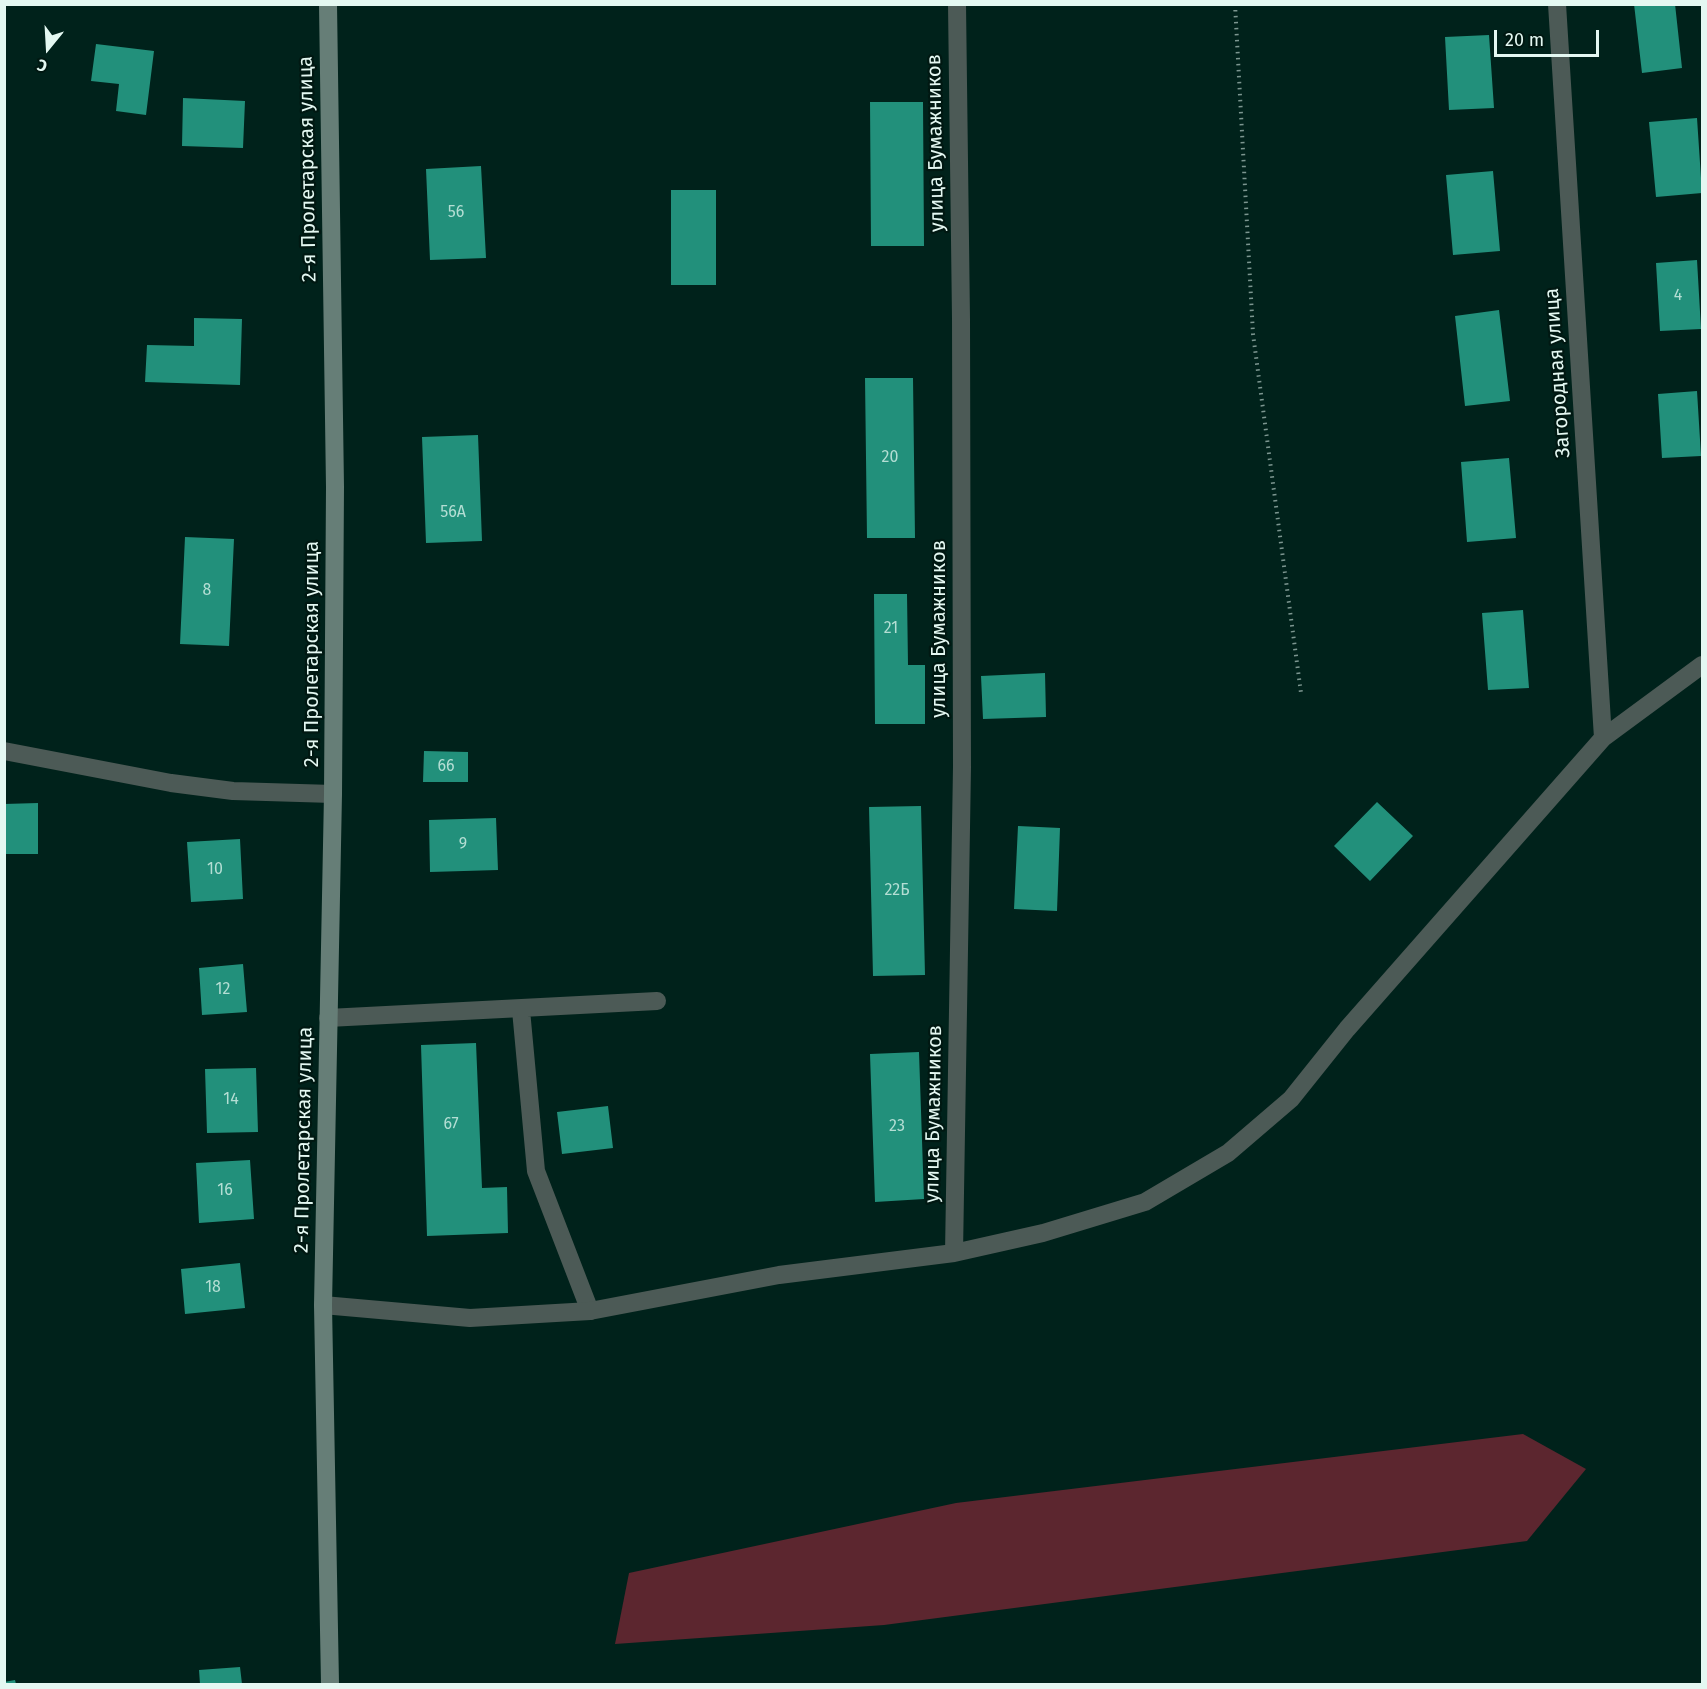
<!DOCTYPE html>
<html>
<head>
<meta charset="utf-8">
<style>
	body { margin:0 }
	#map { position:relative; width:1707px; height:1689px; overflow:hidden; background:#00221b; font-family:"Fira Sans",sans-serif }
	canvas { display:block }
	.frame { position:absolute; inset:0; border:6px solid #e4f8f2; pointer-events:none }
	.north { position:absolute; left:18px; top:18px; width:60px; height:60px; -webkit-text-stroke:4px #001812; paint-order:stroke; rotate:198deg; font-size:16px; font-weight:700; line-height:24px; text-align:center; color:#e4f8f2 }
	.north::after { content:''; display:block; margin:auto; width:21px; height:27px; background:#e4f8f2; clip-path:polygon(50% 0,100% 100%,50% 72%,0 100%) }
	.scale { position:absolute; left:1494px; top:30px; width:105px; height:27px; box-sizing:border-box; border:3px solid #e4f8f2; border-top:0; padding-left:8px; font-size:18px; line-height:21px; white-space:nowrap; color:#e4f8f2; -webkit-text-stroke:4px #001812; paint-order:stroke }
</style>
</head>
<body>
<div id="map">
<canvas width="1707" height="1689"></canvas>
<div class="frame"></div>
<div class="north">С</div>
<div class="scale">20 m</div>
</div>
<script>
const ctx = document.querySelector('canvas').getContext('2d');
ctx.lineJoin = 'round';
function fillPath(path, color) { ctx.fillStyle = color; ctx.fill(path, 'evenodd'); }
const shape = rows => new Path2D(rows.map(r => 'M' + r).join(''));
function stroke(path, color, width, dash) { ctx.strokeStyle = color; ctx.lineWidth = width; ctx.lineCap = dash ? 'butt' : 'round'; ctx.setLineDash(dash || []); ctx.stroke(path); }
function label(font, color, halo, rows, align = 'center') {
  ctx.font = font + ' "Fira Sans",sans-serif'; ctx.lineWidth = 4.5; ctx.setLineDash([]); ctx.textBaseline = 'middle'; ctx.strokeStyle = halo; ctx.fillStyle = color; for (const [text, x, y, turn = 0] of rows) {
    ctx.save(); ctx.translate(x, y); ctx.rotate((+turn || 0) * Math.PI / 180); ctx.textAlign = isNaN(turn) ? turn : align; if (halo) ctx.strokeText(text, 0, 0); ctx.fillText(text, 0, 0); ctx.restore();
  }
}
const green = shape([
	[1523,1434,1586,1469,1527,1541,884,1625,615,1644,629,1573,956,1503]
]);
const building = shape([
	[1634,4,1675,4,1682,68,1642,73],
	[1489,35,1494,108,1449,110,1445,37],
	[96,44,154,51,146,115,116,111,119,84,91,81],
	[183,98,245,101,243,148,182,146],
	[870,102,923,102,924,246,871,246],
	[1697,118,1702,193,1656,197,1649,122],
	[481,166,486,258,430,260,426,169],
	[1493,171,1500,251,1453,255,1446,175],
	[671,190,716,190,716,285,671,285],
	[1697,260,1701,329,1660,331,1656,263],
	[1499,310,1510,401,1465,406,1455,316],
	[194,318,242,319,240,385,145,382,147,345,194,346],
	[865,378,913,378,915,538,867,538],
	[1697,391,1701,456,1662,458,1658,394],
	[478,435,482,541,426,543,422,437],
	[1509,458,1516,538,1467,542,1461,462],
	[185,537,234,539,229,646,180,644],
	[874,594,907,594,908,665,925,665,925,724,875,724],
	[1523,610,1529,688,1488,690,1482,613],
	[1045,673,1046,717,983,719,981,676],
	[424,751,468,752,468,782,423,782],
	[1377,802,1413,836,1370,881,1334,846],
	[38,803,38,854,4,854,4,804],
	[921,806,925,975,873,976,869,807],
	[496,818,498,870,430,872,429,820],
	[1018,826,1060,828,1057,911,1014,909],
	[240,839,243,899,191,902,187,842],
	[243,964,247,1012,202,1015,199,968],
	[476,1043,482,1188,507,1187,508,1233,427,1236,421,1045],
	[919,1052,924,1199,875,1202,870,1054],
	[256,1068,258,1132,207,1133,205,1069],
	[608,1106,613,1148,562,1154,557,1112],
	[250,1160,254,1219,199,1223,196,1163],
	[240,1263,245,1308,185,1314,181,1269],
	[240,1667,242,1684,200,1684,199,1670],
	[15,1680,16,1684,4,1684,4,1682]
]);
const path = shape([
	[1235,4,1253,334,1301,693]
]);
const lane = shape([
	[521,1010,536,1171,590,1311],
	[328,1018,657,1001]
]);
const street = shape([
	[1557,4,1603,738],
	[4,751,171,783,233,791,333,794],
	[954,1253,962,767,961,319,957,4],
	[323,1305,470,1318,590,1311,779,1275,954,1253,1043,1233,1145,1202,1228,1153,1291,1099,1347,1029,1603,738,1702,665]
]);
const secondary = shape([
	[328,4,335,487,333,794,323,1305,330,1684]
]);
const numberNames = [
	["56",456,213],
	["4",1678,296],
	["20",890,458],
	["56А",453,513],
	["8",207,591],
	["21",891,629],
	["66",446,767],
	["9",463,845],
	["10",215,870],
	["22Б",897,891],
	["12",223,990],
	["14",231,1100],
	["67",451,1125],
	["23",897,1127],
	["16",225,1191],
	["18",213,1288]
];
const streetNames = [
	["улица Бумажников",936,143,-91],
	["2-я Пролетарская улица",308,169,-91],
	["Загородная улица",1558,373,-94],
	["улица Бумажников",939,629,-90],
	["2-я Пролетарская улица",312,654,-90],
	["улица Бумажников",934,1114,-89],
	["2-я Пролетарская улица",304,1140,-89]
];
fillPath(green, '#5c262f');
fillPath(building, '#22907b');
stroke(path, '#7c9690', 4, [1.5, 4.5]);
stroke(lane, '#4c5a56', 18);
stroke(street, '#4c5a56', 18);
stroke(secondary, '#667e77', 18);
label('16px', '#b4ded4', null, numberNames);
label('20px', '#e4f8f2', '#001812', streetNames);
</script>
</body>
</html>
